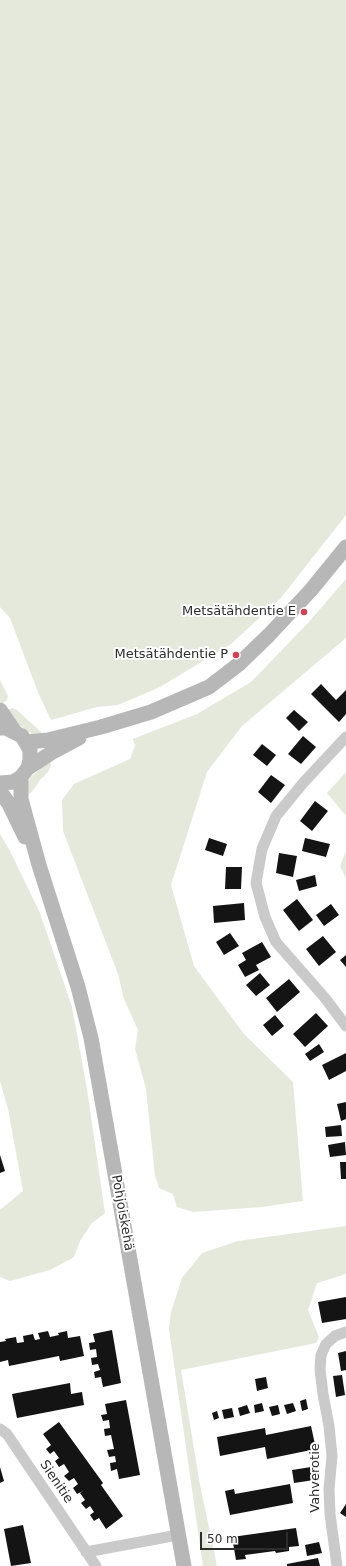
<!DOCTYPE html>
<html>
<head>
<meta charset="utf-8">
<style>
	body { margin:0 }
	#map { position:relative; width:346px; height:1566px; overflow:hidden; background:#fff; font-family:"DejaVu Sans",sans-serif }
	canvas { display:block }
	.scale { position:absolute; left:200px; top:1532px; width:88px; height:18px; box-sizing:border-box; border:2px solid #2d2d2d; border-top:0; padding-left:5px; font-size:12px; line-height:14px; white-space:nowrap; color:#2d2d2d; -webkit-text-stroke:3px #fff; paint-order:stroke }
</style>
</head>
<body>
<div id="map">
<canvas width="346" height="1566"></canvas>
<div class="scale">50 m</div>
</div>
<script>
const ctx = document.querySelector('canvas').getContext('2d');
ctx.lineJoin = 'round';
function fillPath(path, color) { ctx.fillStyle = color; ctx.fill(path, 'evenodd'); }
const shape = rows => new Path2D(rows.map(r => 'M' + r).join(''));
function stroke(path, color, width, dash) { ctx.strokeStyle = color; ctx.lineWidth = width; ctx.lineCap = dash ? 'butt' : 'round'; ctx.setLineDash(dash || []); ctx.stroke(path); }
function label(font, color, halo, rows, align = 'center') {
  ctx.font = font + ' "DejaVu Sans",sans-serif'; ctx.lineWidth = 4; ctx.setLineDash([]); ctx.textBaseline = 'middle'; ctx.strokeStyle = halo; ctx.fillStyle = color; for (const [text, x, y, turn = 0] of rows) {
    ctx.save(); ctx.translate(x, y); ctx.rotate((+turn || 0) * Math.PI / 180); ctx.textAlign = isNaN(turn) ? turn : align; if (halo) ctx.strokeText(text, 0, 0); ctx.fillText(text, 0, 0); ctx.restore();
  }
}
const green = shape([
	[0,0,346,0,346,515,280,599,231,644,160,687,118,705,97,707,51,720,39,695,10,618,0,607],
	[346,579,346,638,242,726,207,772,171,885,194,966,244,1034,293,1082,303,1201,262,1207,193,1212,177,1207,173,1194,159,1188,155,1176,146,1089,135,1049,138,1030,124,999,118,974,63,831,62,800,74,784,130,759,135,746,133,739,197,714,251,682,308,623],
	[0,680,8,696,7,700,2,704,0,700],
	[13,708,17,710,42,733,33,735,18,724,6,710],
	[50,760,51,765,48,772,40,780,32,792,26,795,27,785,31,777],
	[346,772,346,816,327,793],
	[0,834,10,851,40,913,72,1007,87,1089,105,1213,91,1224,80,1241,74,1257,50,1270,10,1281,0,1277,0,1210,23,1191,8,1109,0,1081],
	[346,851,346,878,340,866],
	[346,1226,346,1274,317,1283,308,1310,319,1337,316,1343,181,1370,200,1485,217,1566,203,1566,169,1329,171,1312,182,1278,202,1253,238,1241]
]);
const building = shape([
	[321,684,336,700,346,690,346,714,339,722,311,694],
	[294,710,308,722,299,731,286,718],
	[303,736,316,747,301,764,288,754],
	[262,744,276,755,267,766,253,755],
	[271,775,285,785,271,803,258,792],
	[315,801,328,811,312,831,300,821],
	[209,838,227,844,223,856,205,850],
	[305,838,330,844,326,857,302,851],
	[279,853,297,856,293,877,276,873],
	[226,867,242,867,241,889,225,889],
	[315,875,317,886,299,891,296,880],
	[297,899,313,920,299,931,283,910],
	[244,903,245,920,214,923,213,906],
	[331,904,339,915,324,926,316,915],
	[230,933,239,946,224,955,216,942],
	[323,936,336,952,319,966,306,949],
	[262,942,271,957,256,965,259,970,245,977,238,965,246,960,242,953],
	[346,955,346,967,340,960],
	[260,973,270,985,256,996,246,985],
	[289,979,300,992,277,1012,266,998],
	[316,1013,328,1026,305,1047,293,1034],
	[275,1015,284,1026,272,1036,263,1025],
	[319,1044,324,1052,310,1061,305,1054],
	[346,1053,346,1071,329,1080,322,1065],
	[346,1102,346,1119,341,1121,337,1104],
	[341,1125,342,1136,326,1137,325,1127],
	[345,1142,346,1155,330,1157,328,1145],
	[0,1155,5,1171,0,1173],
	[340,1162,346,1162,346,1179,341,1179],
	[346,1297,346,1319,322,1323,318,1302],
	[112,1330,121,1383,103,1387,101,1377,95,1378,94,1372,100,1370,98,1364,92,1365,91,1358,97,1357,96,1349,90,1350,89,1343,95,1342,93,1334],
	[48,1331,50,1337,59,1335,58,1333,67,1331,68,1338,80,1336,84,1356,60,1361,59,1356,9,1366,8,1360,0,1362,0,1342,6,1341,5,1339,16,1337,17,1343,24,1342,23,1336,33,1334,35,1340,40,1339,38,1333],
	[346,1351,346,1370,341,1371,338,1353],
	[342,1375,345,1395,336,1397,333,1376],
	[266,1377,268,1388,257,1391,255,1379],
	[70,1383,71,1394,82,1392,84,1405,17,1418,12,1394],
	[306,1399,308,1409,302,1411,300,1401],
	[126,1400,140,1475,119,1479,117,1469,111,1471,110,1463,116,1462,115,1456,109,1457,107,1450,114,1449,111,1435,105,1436,104,1429,110,1428,109,1420,103,1421,101,1415,107,1414,105,1404],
	[262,1403,264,1411,255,1413,254,1405],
	[293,1403,296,1411,287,1414,284,1405],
	[247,1405,250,1413,240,1416,238,1408],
	[278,1405,280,1414,272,1416,269,1407],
	[232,1408,234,1417,224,1419,222,1410],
	[217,1411,219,1418,214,1420,212,1413],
	[59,1422,103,1483,101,1485,123,1516,106,1529,99,1518,94,1521,90,1515,94,1512,90,1506,86,1509,81,1503,85,1500,80,1493,83,1491,77,1494,73,1488,78,1484,74,1478,69,1481,64,1476,69,1472,64,1464,59,1467,55,1461,59,1458,54,1451,50,1454,46,1449,51,1445,43,1434],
	[311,1426,316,1449,267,1459,265,1447,220,1456,217,1437,265,1428,266,1435],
	[0,1467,4,1481,0,1483],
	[311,1467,314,1480,294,1483,292,1470],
	[290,1484,293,1503,230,1515,225,1491,234,1489,235,1494],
	[346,1504,346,1517,340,1513],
	[23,1525,31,1563,11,1566,4,1529],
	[296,1528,299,1546,289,1547,289,1551,276,1553,275,1551,245,1555,246,1559,236,1560,232,1537],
	[319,1542,322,1553,307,1556,305,1545],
	[318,1558,320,1566,287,1566,287,1564]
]);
const street = shape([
	[346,737,304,782,276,816,262,849,256,883,265,917,276,942,325,998,346,1026],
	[0,1429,7,1434,96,1566],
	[86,1552,178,1535],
	[337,1566,330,1514,329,1489,332,1456,329,1426,323,1394,320,1369,321,1355,326,1344,335,1336,346,1332]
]);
const secondary = shape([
	[0,710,15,732],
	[0,728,6,728,22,736,30,750,30,760,28,768,21,777,13,782,0,783],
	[27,742,48,740,101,727,151,712,209,687,239,664,269,635,311,590,346,547],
	[28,768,51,753,79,738],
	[21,777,21,799,39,865,78,987,91,1038,184,1566],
	[0,791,9,804,25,837]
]);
const markers = [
	[304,612,4,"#d4404f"],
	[236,655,4,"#d4404f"]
];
const poiNames = [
	["Metsätähdentie E",296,612],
	["Metsätähdentie P",228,655]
];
const streetNames = [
	["Pohjoiskehä",122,1213,80],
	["Vahverotie",316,1478,-90],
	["Sienitie",56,1482,56]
];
fillPath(green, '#e4e9dc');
fillPath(building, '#141414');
stroke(street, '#cacaca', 11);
stroke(secondary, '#b7b7b7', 15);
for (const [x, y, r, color] of markers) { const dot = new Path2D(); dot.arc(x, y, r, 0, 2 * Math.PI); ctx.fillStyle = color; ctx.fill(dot); stroke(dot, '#fff', 1.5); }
label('13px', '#2d2d2d', '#fff', poiNames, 'right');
label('13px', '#2d2d2d', '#fff', streetNames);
</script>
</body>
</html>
